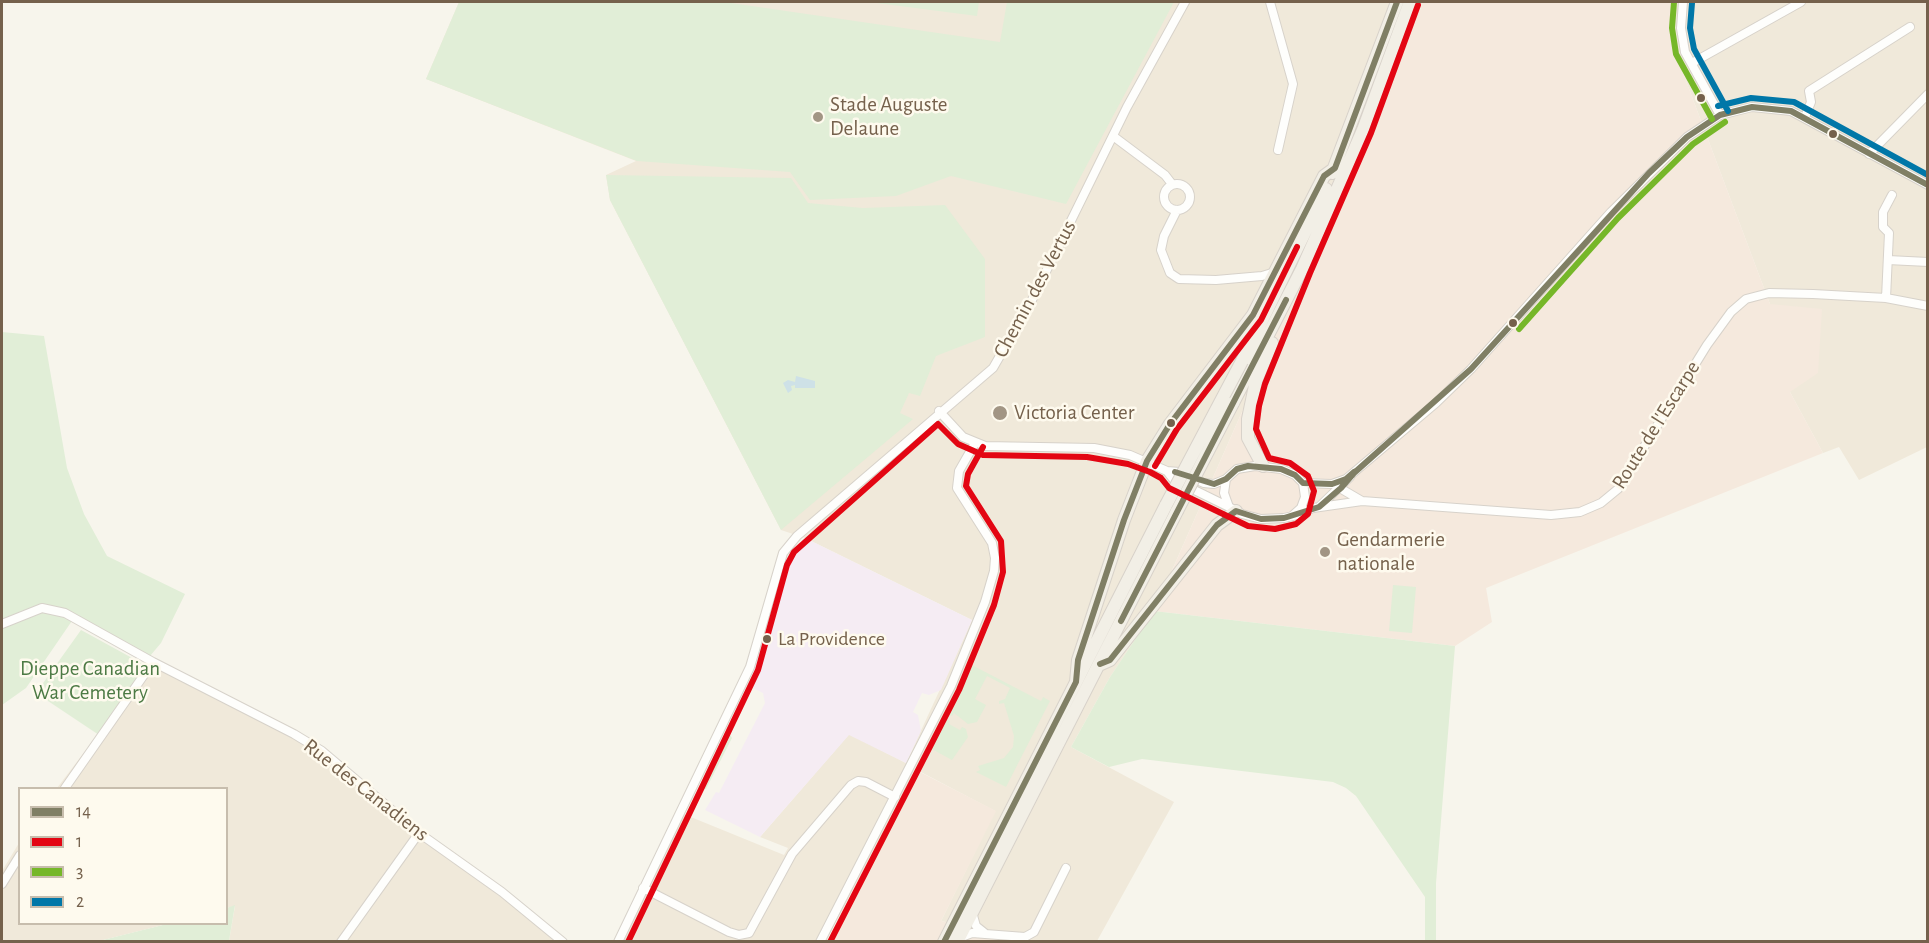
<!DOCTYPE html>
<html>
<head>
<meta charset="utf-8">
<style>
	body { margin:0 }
	#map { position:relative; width:1929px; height:943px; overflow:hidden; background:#f7f5ec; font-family:"Alegreya Sans",sans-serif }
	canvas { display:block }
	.frame { position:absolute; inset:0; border:3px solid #75614c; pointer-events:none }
	.legend { position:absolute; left:18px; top:787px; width:210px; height:138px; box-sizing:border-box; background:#fefaee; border:2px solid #c7bdad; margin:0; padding:8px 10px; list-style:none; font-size:18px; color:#75614c }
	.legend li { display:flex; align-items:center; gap:12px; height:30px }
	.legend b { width:30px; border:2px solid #c7bdad }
</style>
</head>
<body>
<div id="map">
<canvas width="1929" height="943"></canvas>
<div class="frame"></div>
<ul class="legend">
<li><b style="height:8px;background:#807f65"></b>14</li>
<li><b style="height:8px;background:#e30613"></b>1</li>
<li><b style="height:8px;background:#76b729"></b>3</li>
<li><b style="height:8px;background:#0077a8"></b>2</li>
</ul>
</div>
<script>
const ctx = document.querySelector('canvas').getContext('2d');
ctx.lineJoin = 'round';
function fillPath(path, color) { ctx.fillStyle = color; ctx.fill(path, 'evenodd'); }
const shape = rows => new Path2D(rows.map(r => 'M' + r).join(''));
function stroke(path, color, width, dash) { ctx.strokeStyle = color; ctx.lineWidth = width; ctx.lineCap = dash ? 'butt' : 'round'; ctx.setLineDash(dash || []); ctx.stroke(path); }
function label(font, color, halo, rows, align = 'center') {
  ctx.font = font + ' "Alegreya Sans",sans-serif'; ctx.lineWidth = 5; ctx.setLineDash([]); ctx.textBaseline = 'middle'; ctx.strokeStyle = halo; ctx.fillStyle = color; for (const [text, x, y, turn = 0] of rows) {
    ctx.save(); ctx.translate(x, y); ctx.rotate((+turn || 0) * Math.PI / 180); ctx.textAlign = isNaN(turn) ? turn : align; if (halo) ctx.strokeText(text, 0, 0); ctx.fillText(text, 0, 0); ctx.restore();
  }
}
const residential = shape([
	[459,2,1423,2,1154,611,1110,677,1071,747,1174,802,1097,941,1032,941,941,921,995,811,917,770,826,941,618,941,681,813,784,855,788,848,760,837,849,734,906,763,972,620,805,538,781,530,610,200,606,175,636,161,426,79],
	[1674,2,1927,2,1927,447,1859,480,1839,447,1823,453,1790,392,1770,304,1671,41],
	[153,662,294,734,563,941,229,941,235,906,227,908,226,788,57,788],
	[19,843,20,924,167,924,99,941,2,941,2,871]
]);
const commercial = shape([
	[1423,2,1674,2,1671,41,1770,304,1822,309,1818,373,1790,392,1823,453,1486,588,1492,622,1455,646,1154,611],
	[916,770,996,811,941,921,1032,941,826,942]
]);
const education = shape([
	[805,538,972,620,941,690,929,695,922,693,913,712,918,715,921,731,906,763,849,735,760,837,705,810,716,792,719,793,765,703,763,693,749,686,786,563,790,553]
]);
const green = shape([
	[459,2,724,2,1000,42,1007,2,1174,2,1066,204,951,176,896,196,810,200,790,172,637,161,426,79],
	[869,2,979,2,977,16],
	[606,175,791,178,808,203,863,208,945,205,985,259,985,337,936,356,920,396,909,393,900,413,913,419,781,530,610,200],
	[2,332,44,336,67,468,84,514,107,556,185,594,161,643,150,656,76,615,26,688,2,705],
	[1393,585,1416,587,1412,633,1389,631],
	[1154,611,1455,646,1436,883,1436,941,1425,941,1425,897,1356,796,1346,788,1333,782,1142,759,1109,767,1071,747,1110,677],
	[81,630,145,665,99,735,36,693],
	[968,663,1041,701,1043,697,1050,701,1006,787,976,772,980,770,978,766,1004,758,1013,747,1014,736,1004,703,999,704,999,701,1005,699,1010,688,987,676,975,699,986,705,977,722,968,724,954,713,952,716,945,712],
	[943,717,950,721,949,724,960,730,962,727,966,729,968,737,952,760,928,747],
	[729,733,732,738,706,789,703,790,701,789],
	[235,905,229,941,99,941,167,924,226,924,227,908]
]);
const water = shape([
	[796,376,815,381,815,388,795,388,795,385,791,386,792,390,788,393,783,383,788,380,795,382]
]);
const minor = shape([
	[1270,2,1293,84,1278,150],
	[1683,2,1681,28,1685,52,1720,115],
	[1692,63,1801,2],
	[1805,117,1811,102,1809,91,1910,27],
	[1113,136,1165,175,1172,184],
	[1869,154,1928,94],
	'1164 197a13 13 0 1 1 26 0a13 13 0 1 1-26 0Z',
	[1177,210,1164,236,1161,250,1170,273,1179,279,1216,280,1262,276,1275,272],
	[1888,260,1928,262],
	[1886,298,1889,233,1883,227,1883,212,1892,195],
	[939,411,963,437,985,446,1094,448,1130,455,1167,471,1179,472,1204,483,1214,484,1226,479],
	[1167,471,1174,480,1229,507],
	[1303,483,1332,484,1346,479,1436,403,1471,369,1611,212,1687,137,1720,115,1752,107,1791,111,1928,185],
	[1338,487,1362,501],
	[1320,506,1350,477],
	[1292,516,1301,508,1305,497,1303,483,1295,475,1281,469,1255,466,1237,469,1226,479,1224,493,1229,507,1242,514,1261,519,1284,518,1297,515,1313,508,1362,501,1551,515,1580,512,1601,503,1618,489,1707,345,1731,312,1746,299,1769,293,1813,294,1886,298,1928,306],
	[2,624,42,608,65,613,153,662,294,734,322,751,419,833,502,892,563,942],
	[65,788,153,662],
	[2,884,20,855],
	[643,888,729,932,739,935,749,933,792,854,851,785,858,781,866,782,895,797],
	[972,912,976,926,986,934],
	[959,938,972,933,1025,937,1034,932,1066,868],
	[341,942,419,833],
	[618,942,750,667,783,553,797,536,993,368,1031,302,1127,107,1185,2],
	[820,942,951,686,985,602,994,571,995,558,992,543,957,488,959,471,975,443]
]);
const primary = shape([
	[1332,173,1397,2],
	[1242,361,1326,189],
	[1233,403,1302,269,1336,192,1363,130,1410,2],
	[1263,466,1248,438,1248,419,1256,381,1272,343],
	[1101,664,1110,660,1217,525,1236,511],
	[1076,682,1078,660,1124,520,1147,461,1170,424,1253,315,1324,176,1335,168],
	[944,942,1166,505],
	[957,942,1177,511]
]);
const primaryBridge = shape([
	[1166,505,1242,361],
	[1177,511,1233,403]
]);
const bus1 = shape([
	[1175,472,1214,484,1226,479,1237,469,1248,466,1281,469,1295,475,1303,483,1332,484,1346,479,1354,472],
	[1121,621,1286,300],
	[1100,664,1110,660,1217,525,1236,511,1261,519,1284,518,1319,507,1341,488,1354,473,1471,369,1649,173,1687,137,1720,115,1752,107,1791,111,1928,185],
	[944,942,1076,682,1078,660,1124,520,1147,461,1170,424,1253,315,1324,176,1335,168,1397,2]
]);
const bus2 = shape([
	[1155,466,1177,429,1261,320,1297,247],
	[628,942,758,670,787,565,794,552,938,424,958,444,983,455,1087,457,1128,464,1150,472,1161,478,1169,488,1248,526,1275,529,1296,524,1308,514,1314,491,1308,476,1290,463,1269,458,1256,429,1259,406,1265,384,1310,273,1371,133,1418,5],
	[830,942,959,690,994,605,1003,572,1001,541,966,486,968,474,983,447]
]);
const bus3 = shape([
	[1674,2,1672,28,1676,54,1712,119],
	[1519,329,1618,218,1693,144,1725,122]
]);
const bus4 = shape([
	[1692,3,1690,28,1694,49,1728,111],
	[1718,106,1751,98,1794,102,1928,175]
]);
const markers = [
	[1701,98,5,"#75614c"],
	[818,117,6,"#a29584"],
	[1833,134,5,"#75614c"],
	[1513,323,5,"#75614c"],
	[1000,413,8,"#a29584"],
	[1171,423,5,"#75614c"],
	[1325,552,6,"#a29584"],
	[767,639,5,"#75614c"]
];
const busNames = [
	["La Providence",778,639]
];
const poiNames = [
	["Stade Auguste",830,105],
	["Delaune",830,129],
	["Victoria Center",1014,413],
	["Gendarmerie",1337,540],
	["nationale",1337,564]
];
const streetNames = [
	["Chemin des Vertus",1035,289,-62],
	["Route de l'Escarpe",1656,425,-58],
	["Rue des Canadiens",366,790,38]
];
const parkNames = [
	["Dieppe Canadian",90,669],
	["War Cemetery",90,693]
];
fillPath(residential, '#f0e9da');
fillPath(commercial, '#f5e9dd');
fillPath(education, '#f5ecf3');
fillPath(green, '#e1eed7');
fillPath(water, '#cee1e7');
stroke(minor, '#d7d2ca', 10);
stroke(primary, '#d8d2ca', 14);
stroke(minor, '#fefefc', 8);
stroke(primary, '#f2efe6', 12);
stroke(primaryBridge, '#d8d2ca', 14, []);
stroke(primaryBridge, '#f2efe6', 12);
stroke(bus1, '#807f65', 6);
stroke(bus2, '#e30613', 6);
stroke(bus3, '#76b729', 6);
stroke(bus4, '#0077a8', 6);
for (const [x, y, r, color] of markers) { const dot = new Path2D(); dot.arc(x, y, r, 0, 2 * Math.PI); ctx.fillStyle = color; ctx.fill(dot); stroke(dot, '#fefaee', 2); }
label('20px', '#75614c', '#fefaee', busNames, 'left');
label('21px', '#75614c', '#fefaee', poiNames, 'left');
label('21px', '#75614c', '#fefaee', streetNames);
label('21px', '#4c7a44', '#fefaee', parkNames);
</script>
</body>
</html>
